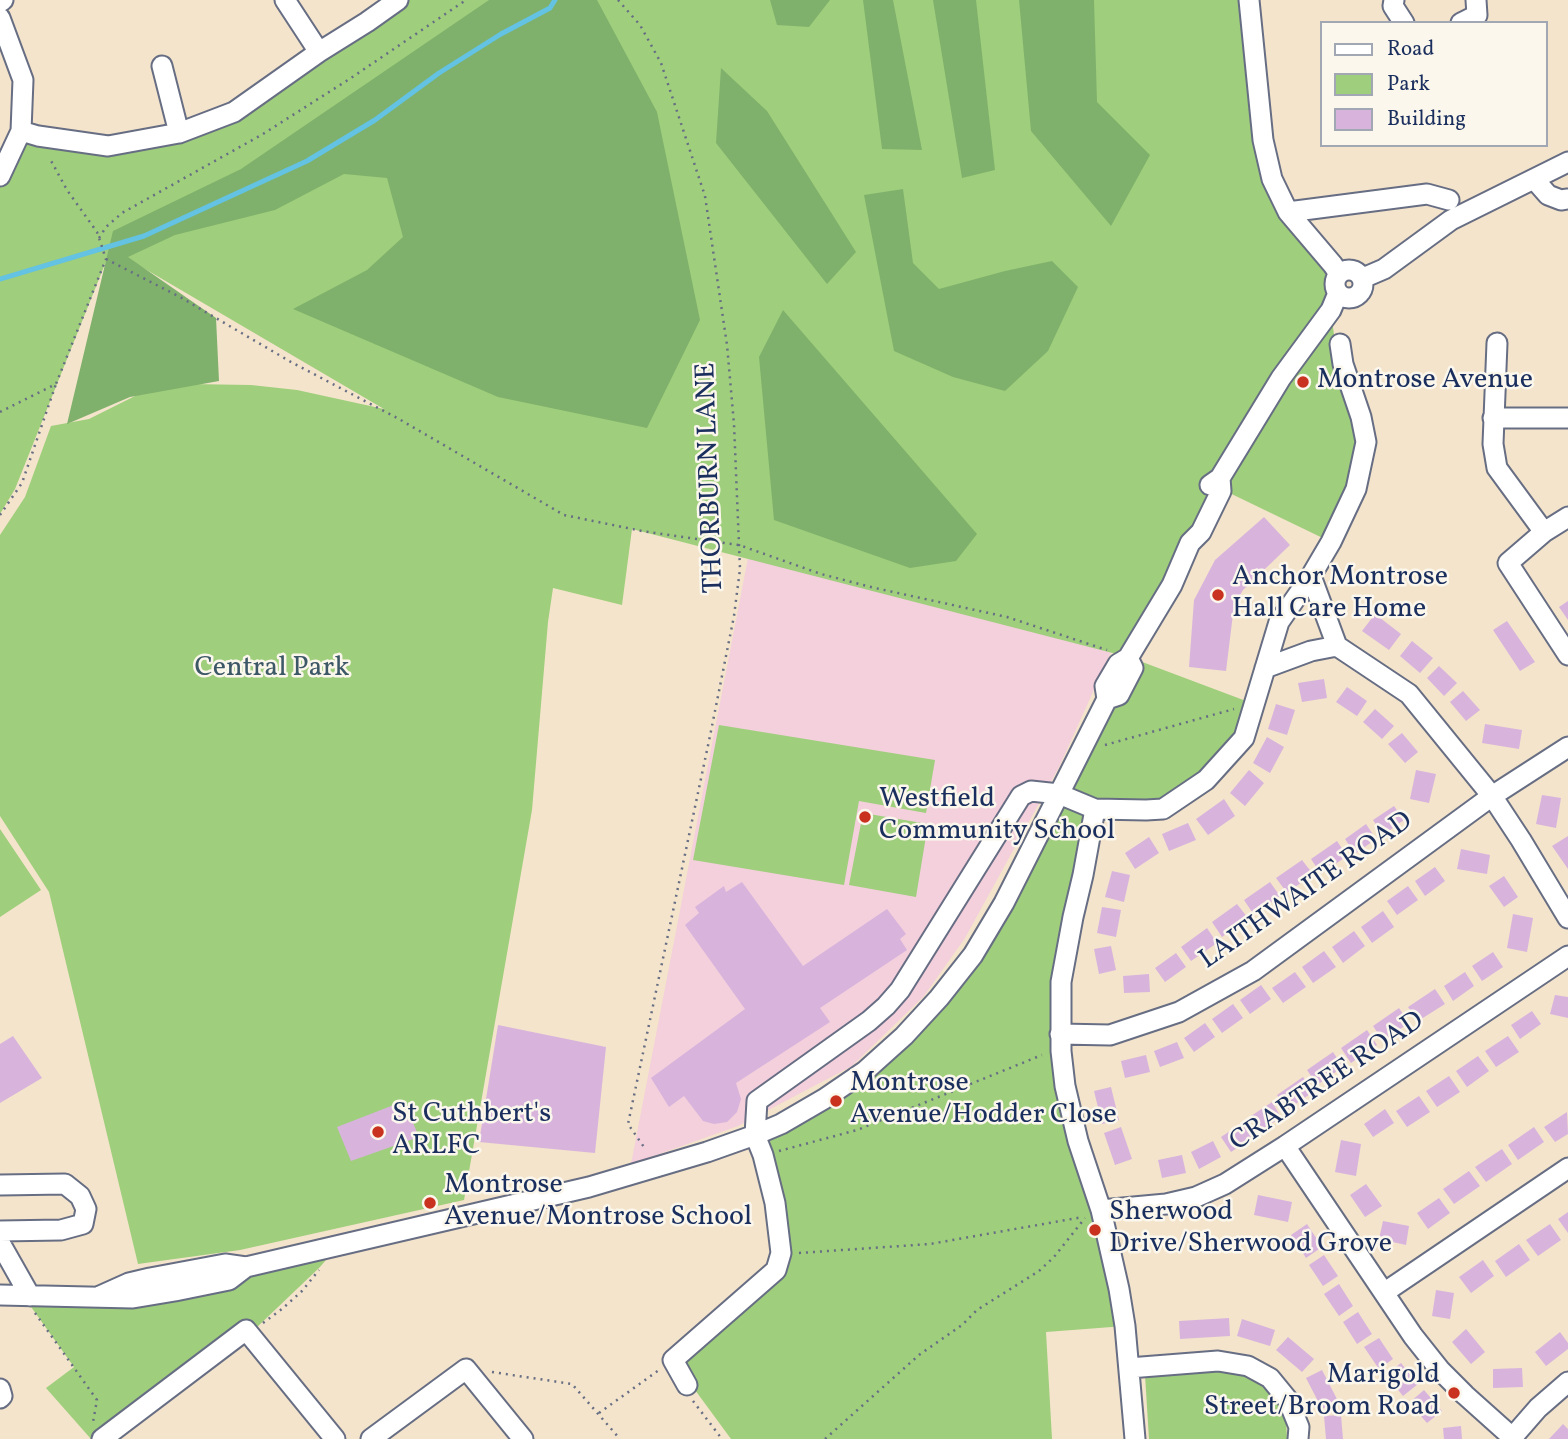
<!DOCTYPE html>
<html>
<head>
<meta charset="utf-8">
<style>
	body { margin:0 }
	#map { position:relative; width:1568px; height:1439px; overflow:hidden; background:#f4e4cb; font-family:Vollkorn,serif }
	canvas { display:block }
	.legend { position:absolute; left:1320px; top:21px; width:228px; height:126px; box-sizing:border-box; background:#fbf7ec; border:2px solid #a1a7b3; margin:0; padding:9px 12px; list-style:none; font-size:21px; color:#1b2f5e }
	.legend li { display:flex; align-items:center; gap:14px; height:35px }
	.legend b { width:35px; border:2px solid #a1a7b3 }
</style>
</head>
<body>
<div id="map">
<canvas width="1568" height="1439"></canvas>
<ul class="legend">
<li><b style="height:9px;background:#fff"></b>Road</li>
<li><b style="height:19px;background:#9fce7c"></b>Park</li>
<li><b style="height:19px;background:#d8b4dd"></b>Building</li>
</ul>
</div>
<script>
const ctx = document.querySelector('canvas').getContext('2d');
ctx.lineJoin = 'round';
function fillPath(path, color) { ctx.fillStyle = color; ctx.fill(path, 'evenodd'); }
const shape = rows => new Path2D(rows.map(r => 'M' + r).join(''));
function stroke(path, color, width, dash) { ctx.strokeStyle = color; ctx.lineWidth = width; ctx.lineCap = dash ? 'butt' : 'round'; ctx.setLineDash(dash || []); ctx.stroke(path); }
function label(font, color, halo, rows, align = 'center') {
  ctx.font = font + ' Vollkorn,serif'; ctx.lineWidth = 5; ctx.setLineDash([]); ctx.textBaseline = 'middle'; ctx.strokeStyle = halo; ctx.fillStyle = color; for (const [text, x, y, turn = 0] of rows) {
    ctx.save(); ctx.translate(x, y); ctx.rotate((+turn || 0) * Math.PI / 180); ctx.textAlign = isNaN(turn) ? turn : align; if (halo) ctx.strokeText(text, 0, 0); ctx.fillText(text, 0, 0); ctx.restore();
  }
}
const built = shape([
	[748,558,1111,652,1059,767,965,938,924,996,852,1066,738,1126,631,1164]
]);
const green = shape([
	[388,0,1252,0,1278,194,1325,270,1338,363,1366,442,1331,542,1215,486,1129,657,1254,704,1218,766,1146,810,1095,809,1073,917,1065,1086,1125,1326,1046,1332,1052,1439,731,1439,673,1360,778,1263,755,1135,865,1071,973,955,1128,657,632,529,622,605,553,588,548,622,532,810,464,1200,240,1250,138,1264,49,892,0,816,0,535,25,497,51,426,89,419,137,395,189,384,251,385,297,390,384,409,111,249,15,489,0,514,0,166,21,131,108,146,234,112],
	[719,725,935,760,926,813,859,801,844,885,693,860],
	[863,813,928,824,916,897,849,885],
	[0,829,41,890,0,917],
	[337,1247,320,1267,255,1329,102,1439,91,1439,46,1388,74,1367,29,1304],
	[1223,1369,1256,1378,1268,1389,1278,1403,1286,1420,1287,1439,1149,1439,1145,1375]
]);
const forest = shape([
	[489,0,597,0,657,112,700,320,647,428,498,397,293,309,367,270,403,237,387,178,344,174,275,210,175,235,128,257,216,318,219,381,130,397,67,424,113,231,241,169],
	[770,0,830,0,809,27,777,25],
	[863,0,893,0,922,150,882,149],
	[933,0,976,0,995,170,962,178],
	[1019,0,1094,0,1097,102,1150,155,1111,226,1031,131],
	[721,68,767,111,856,252,827,284,716,143],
	[903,189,913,263,939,289,1005,271,1052,261,1078,287,1048,351,1005,391,953,377,894,351,864,195],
	[783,310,977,534,956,561,910,568,774,520,759,357]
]);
const stream = shape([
	[0,279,144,236,307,161,375,120,439,73,501,34,550,8,555,0]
]);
const building = shape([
	[1264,517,1290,545,1243,590,1234,606,1226,671,1189,667,1194,600,1215,560],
	[1568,601,1568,620,1559,607],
	[1375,614,1401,634,1389,650,1362,631],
	[1507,621,1535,662,1520,671,1493,630],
	[1412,641,1433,658,1420,673,1400,656],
	[1439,666,1457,683,1444,696,1427,678],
	[1324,679,1327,698,1302,702,1298,683],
	[1347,687,1367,701,1357,716,1336,702],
	[1463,691,1480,710,1466,721,1450,702],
	[1276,704,1295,710,1287,735,1268,729],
	[1375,709,1394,726,1382,739,1363,722],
	[1485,724,1522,730,1519,749,1482,743],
	[1402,733,1418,752,1405,763,1388,744],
	[1267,737,1284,747,1270,773,1253,763],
	[1249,770,1264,783,1245,806,1230,793],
	[1416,770,1436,774,1429,803,1410,799],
	[1542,795,1561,798,1556,828,1536,824],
	[1224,799,1235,816,1208,835,1196,819],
	[1394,806,1404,820,1383,835,1373,820],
	[1188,823,1196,840,1169,851,1162,834],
	[1366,824,1376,839,1355,854,1345,839],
	[1568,836,1568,869,1552,846],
	[1149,837,1159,853,1135,869,1125,853],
	[1337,841,1347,856,1321,874,1311,859],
	[1461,849,1490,855,1487,874,1457,869],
	[1302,860,1313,874,1287,893,1276,878],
	[1435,867,1445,881,1425,896,1415,881],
	[1112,871,1130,875,1124,902,1105,897],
	[1504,876,1518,897,1504,907,1489,886],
	[742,882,803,966,887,909,906,934,900,939,907,950,820,1008,830,1022,736,1083,741,1099,737,1112,727,1122,714,1124,703,1121,684,1096,669,1107,651,1078,745,1009,685,925,699,913,695,907,724,886,726,892],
	[1270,882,1280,896,1254,915,1244,900],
	[1408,886,1418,900,1397,915,1387,901],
	[1237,904,1248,918,1222,937,1212,922],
	[1102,907,1121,910,1116,937,1097,933],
	[1383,911,1394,927,1372,943,1361,927],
	[1513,914,1533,918,1527,952,1507,948],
	[1207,928,1217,943,1191,961,1181,947],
	[1354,931,1365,946,1343,963,1332,947],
	[1111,946,1116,970,1099,974,1094,949],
	[1324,951,1336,967,1313,983,1302,967],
	[1493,952,1503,967,1482,981,1472,966],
	[1176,953,1186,967,1165,982,1155,968],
	[1295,972,1306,987,1283,1003,1272,988],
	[1465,972,1474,986,1453,1001,1444,986],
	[1149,974,1150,992,1124,993,1123,976],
	[1261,985,1271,999,1250,1014,1240,1000],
	[1435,989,1445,1004,1418,1021,1408,1007],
	[1555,995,1568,997,1568,1018,1550,1014],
	[1233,1004,1243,1018,1222,1033,1212,1019],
	[1399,1008,1409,1023,1383,1041,1373,1026],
	[1532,1011,1541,1024,1520,1039,1511,1025],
	[1205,1023,1215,1037,1194,1052,1184,1038],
	[498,1025,606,1047,595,1153,479,1142],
	[1367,1030,1377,1045,1351,1063,1341,1048],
	[13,1036,42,1078,0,1103,0,1044],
	[1508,1036,1519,1052,1496,1067,1485,1051],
	[1177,1042,1184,1058,1160,1067,1154,1051],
	[1333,1052,1343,1067,1317,1085,1307,1070],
	[1146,1055,1150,1072,1125,1078,1121,1061],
	[1478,1056,1489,1071,1467,1087,1456,1071],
	[1449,1076,1460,1092,1437,1107,1426,1091],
	[1303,1077,1313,1092,1287,1110,1277,1095],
	[1111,1087,1119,1120,1102,1124,1094,1091],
	[1419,1096,1430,1112,1407,1127,1396,1111],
	[404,1101,419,1137,351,1161,337,1127],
	[1272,1102,1281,1117,1261,1131,1251,1116],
	[1385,1109,1394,1123,1373,1137,1364,1124],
	[1567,1112,1568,1134,1555,1142,1544,1127],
	[1242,1123,1252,1138,1231,1152,1221,1137],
	[1121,1127,1132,1159,1115,1165,1104,1133],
	[1534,1127,1544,1142,1518,1160,1508,1145],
	[1341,1140,1361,1144,1356,1176,1335,1172],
	[1213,1141,1221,1157,1199,1169,1191,1152],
	[1502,1149,1512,1164,1486,1182,1475,1167],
	[1182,1155,1186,1173,1162,1178,1158,1160],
	[1469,1171,1480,1186,1454,1204,1443,1189],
	[1366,1184,1382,1206,1365,1217,1350,1195],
	[1258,1195,1292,1202,1288,1222,1254,1215],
	[1439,1198,1450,1213,1428,1229,1417,1213],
	[1568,1212,1568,1233,1558,1219],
	[1383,1221,1409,1226,1406,1245,1379,1239],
	[1307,1224,1322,1247,1306,1258,1291,1235],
	[1550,1224,1561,1240,1538,1256,1526,1240],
	[1519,1244,1530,1260,1506,1277,1495,1261],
	[1324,1255,1338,1276,1323,1286,1309,1265],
	[1483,1260,1494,1276,1471,1293,1459,1277],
	[1339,1284,1353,1306,1339,1316,1324,1294],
	[1436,1290,1454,1293,1450,1319,1432,1316],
	[1358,1312,1372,1334,1357,1344,1343,1322],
	[1229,1318,1230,1336,1180,1339,1179,1321],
	[1242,1319,1275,1330,1270,1346,1237,1336],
	[1466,1329,1485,1352,1471,1364,1452,1342],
	[1560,1332,1568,1343,1568,1349,1546,1366,1535,1352],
	[1288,1337,1314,1359,1302,1372,1276,1350],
	[1379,1338,1393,1359,1379,1369,1364,1347],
	[1401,1363,1418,1384,1403,1396,1386,1375],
	[1522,1368,1523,1387,1493,1388,1493,1369],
	[1322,1370,1338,1401,1322,1409,1306,1378],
	[1424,1390,1442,1411,1427,1423,1409,1403],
	[1341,1415,1343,1439,1326,1439,1324,1416],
	[1563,1424,1568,1429,1568,1439,1549,1439],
	[1461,1426,1462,1439,1444,1439,1443,1428]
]);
const path = shape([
	[618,0,640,25,661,63,705,196,727,345,734,424,740,569,734,616,710,736,628,1124,646,1150],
	[99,238,106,227,122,213,263,134,351,78,466,0],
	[106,259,180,297,291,362,399,419,564,515,642,531,739,545,821,574,875,588,1007,617,1107,650],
	[0,412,56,384,106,259,97,232,67,190,49,157],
	[0,515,22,483,56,384],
	[1105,745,1234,709],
	[779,1151,857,1130,1042,1055],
	[799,1253,930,1244,1083,1217],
	[35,1313,97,1400,93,1422],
	[263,1323,282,1309,302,1291,319,1270],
	[492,1372,572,1384,620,1439],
	[693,1401,722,1439],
	[599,1413,659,1370],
	[825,1439,919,1355,962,1325,977,1310,1039,1271,1054,1257,1085,1218]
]);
const minor = shape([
	[285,0,319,52],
	[1249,0,1263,140,1272,179,1288,212,1333,265,1339,274],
	[1394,0,1393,6,1404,23],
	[0,2,3,0],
	[0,18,23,80,21,131,0,176],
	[1461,23,1477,15,1476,0],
	[162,66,179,133],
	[21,131,38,136,108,146,179,133,234,112,319,52,367,22,398,0],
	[1534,179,1548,195,1561,200,1568,199],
	[1288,212,1427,194,1449,200],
	'1335 284a14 14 0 1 1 28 0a14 14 0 1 1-28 0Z',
	[1363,278,1384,269,1451,220,1568,162],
	[1497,343,1493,444,1497,468,1544,532],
	[1493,418,1568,418],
	[1210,485,1220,478,1281,378,1331,310,1338,293],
	[1568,517,1544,532,1508,563,1568,655],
	[1311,576,1337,646],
	[1265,668,1311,651,1337,646,1409,694,1492,796,1521,840,1568,918],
	[1107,699,1119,695,1133,668,1128,658],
	[1095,809,1083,875,1073,917,1061,982,1061,1051,1065,1086,1078,1141,1101,1210,1119,1289,1125,1326,1135,1439],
	[1060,1034,1110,1035,1179,1012,1253,971,1492,796,1568,747],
	[1285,1146,1413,1336,1440,1370,1465,1395,1512,1437],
	[0,1185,65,1184,80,1196,86,1209,83,1224,61,1230,0,1231],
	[1101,1210,1166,1204,1196,1197,1225,1184,1285,1146,1568,956],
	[0,1243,30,1296],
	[1385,1292,1568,1168],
	[0,1295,133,1298,175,1291,229,1280,246,1267],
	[100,1296,129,1283,150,1278,225,1264,246,1267,589,1187,707,1152,755,1135,781,1124,824,1099,865,1071,904,1036,939,998,973,955,1004,903,1107,699,1105,686,1118,664,1128,658,1172,585,1190,543,1201,532,1221,491,1220,478],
	[1129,1368,1218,1361,1248,1366,1270,1378,1288,1400,1299,1427,1298,1439],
	[687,1385,673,1360,776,1270,781,1253,775,1203,763,1155,755,1135,757,1101,869,1021,886,1006,900,990,1021,796,1031,791,1059,794,1095,809,1146,810,1163,809,1206,780,1244,738,1279,622,1311,576,1331,542,1356,489,1366,442,1361,417,1343,364,1340,344],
	[0,1389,2,1396,0,1398],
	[102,1439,246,1330,335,1439],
	[371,1439,466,1369,523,1439],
	[1511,1439,1538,1408,1568,1382]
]);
const markers = [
	[1303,382,7,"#c8321e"],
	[1218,595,7,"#c8321e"],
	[865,817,7,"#c8321e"],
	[836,1101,7,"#c8321e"],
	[378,1132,7,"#c8321e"],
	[430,1203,7,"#c8321e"],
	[1095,1230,7,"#c8321e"],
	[1454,1393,7,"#c8321e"]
];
const poiNames = [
	["Montrose Avenue",1317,382],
	["Anchor Montrose",1232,579],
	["Hall Care Home",1232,611],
	["Westfield",879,801],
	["Community School",879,833],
	["Montrose",850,1085],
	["Avenue/Hodder Close",850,1117],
	["St Cuthbert's",392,1116],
	["ARLFC",392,1148],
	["Montrose",444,1187],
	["Avenue/Montrose School",444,1219],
	["Sherwood",1109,1214],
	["Drive/Sherwood Grove",1109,1246],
	["Marigold",1440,1377,"right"],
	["Street/Broom Road",1440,1409,"right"]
];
const streetNames = [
	["THORBURN LANE",712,478,-92],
	["LAITHWAITE ROAD",1307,892,-35],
	["CRABTREE ROAD",1328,1083,-34]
];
const parkNames = [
	["Central Park",272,670]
];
fillPath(built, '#f4cfdc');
fillPath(green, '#9fce7c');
fillPath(forest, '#7fb16c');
stroke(stream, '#64c2e2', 5);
fillPath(building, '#d8b4dd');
stroke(minor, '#676e84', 23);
stroke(path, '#676e84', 2.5, [2, 5]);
stroke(minor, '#fff', 19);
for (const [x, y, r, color] of markers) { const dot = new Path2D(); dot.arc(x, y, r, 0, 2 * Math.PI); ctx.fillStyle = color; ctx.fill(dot); stroke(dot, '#fbf7ec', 2.5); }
label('28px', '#1b2f5e', '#fbf7ec', poiNames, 'left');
label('28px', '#1b2f5e', '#fbf7ec', streetNames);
label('28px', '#3c5766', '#fbf7ec', parkNames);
</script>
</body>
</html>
